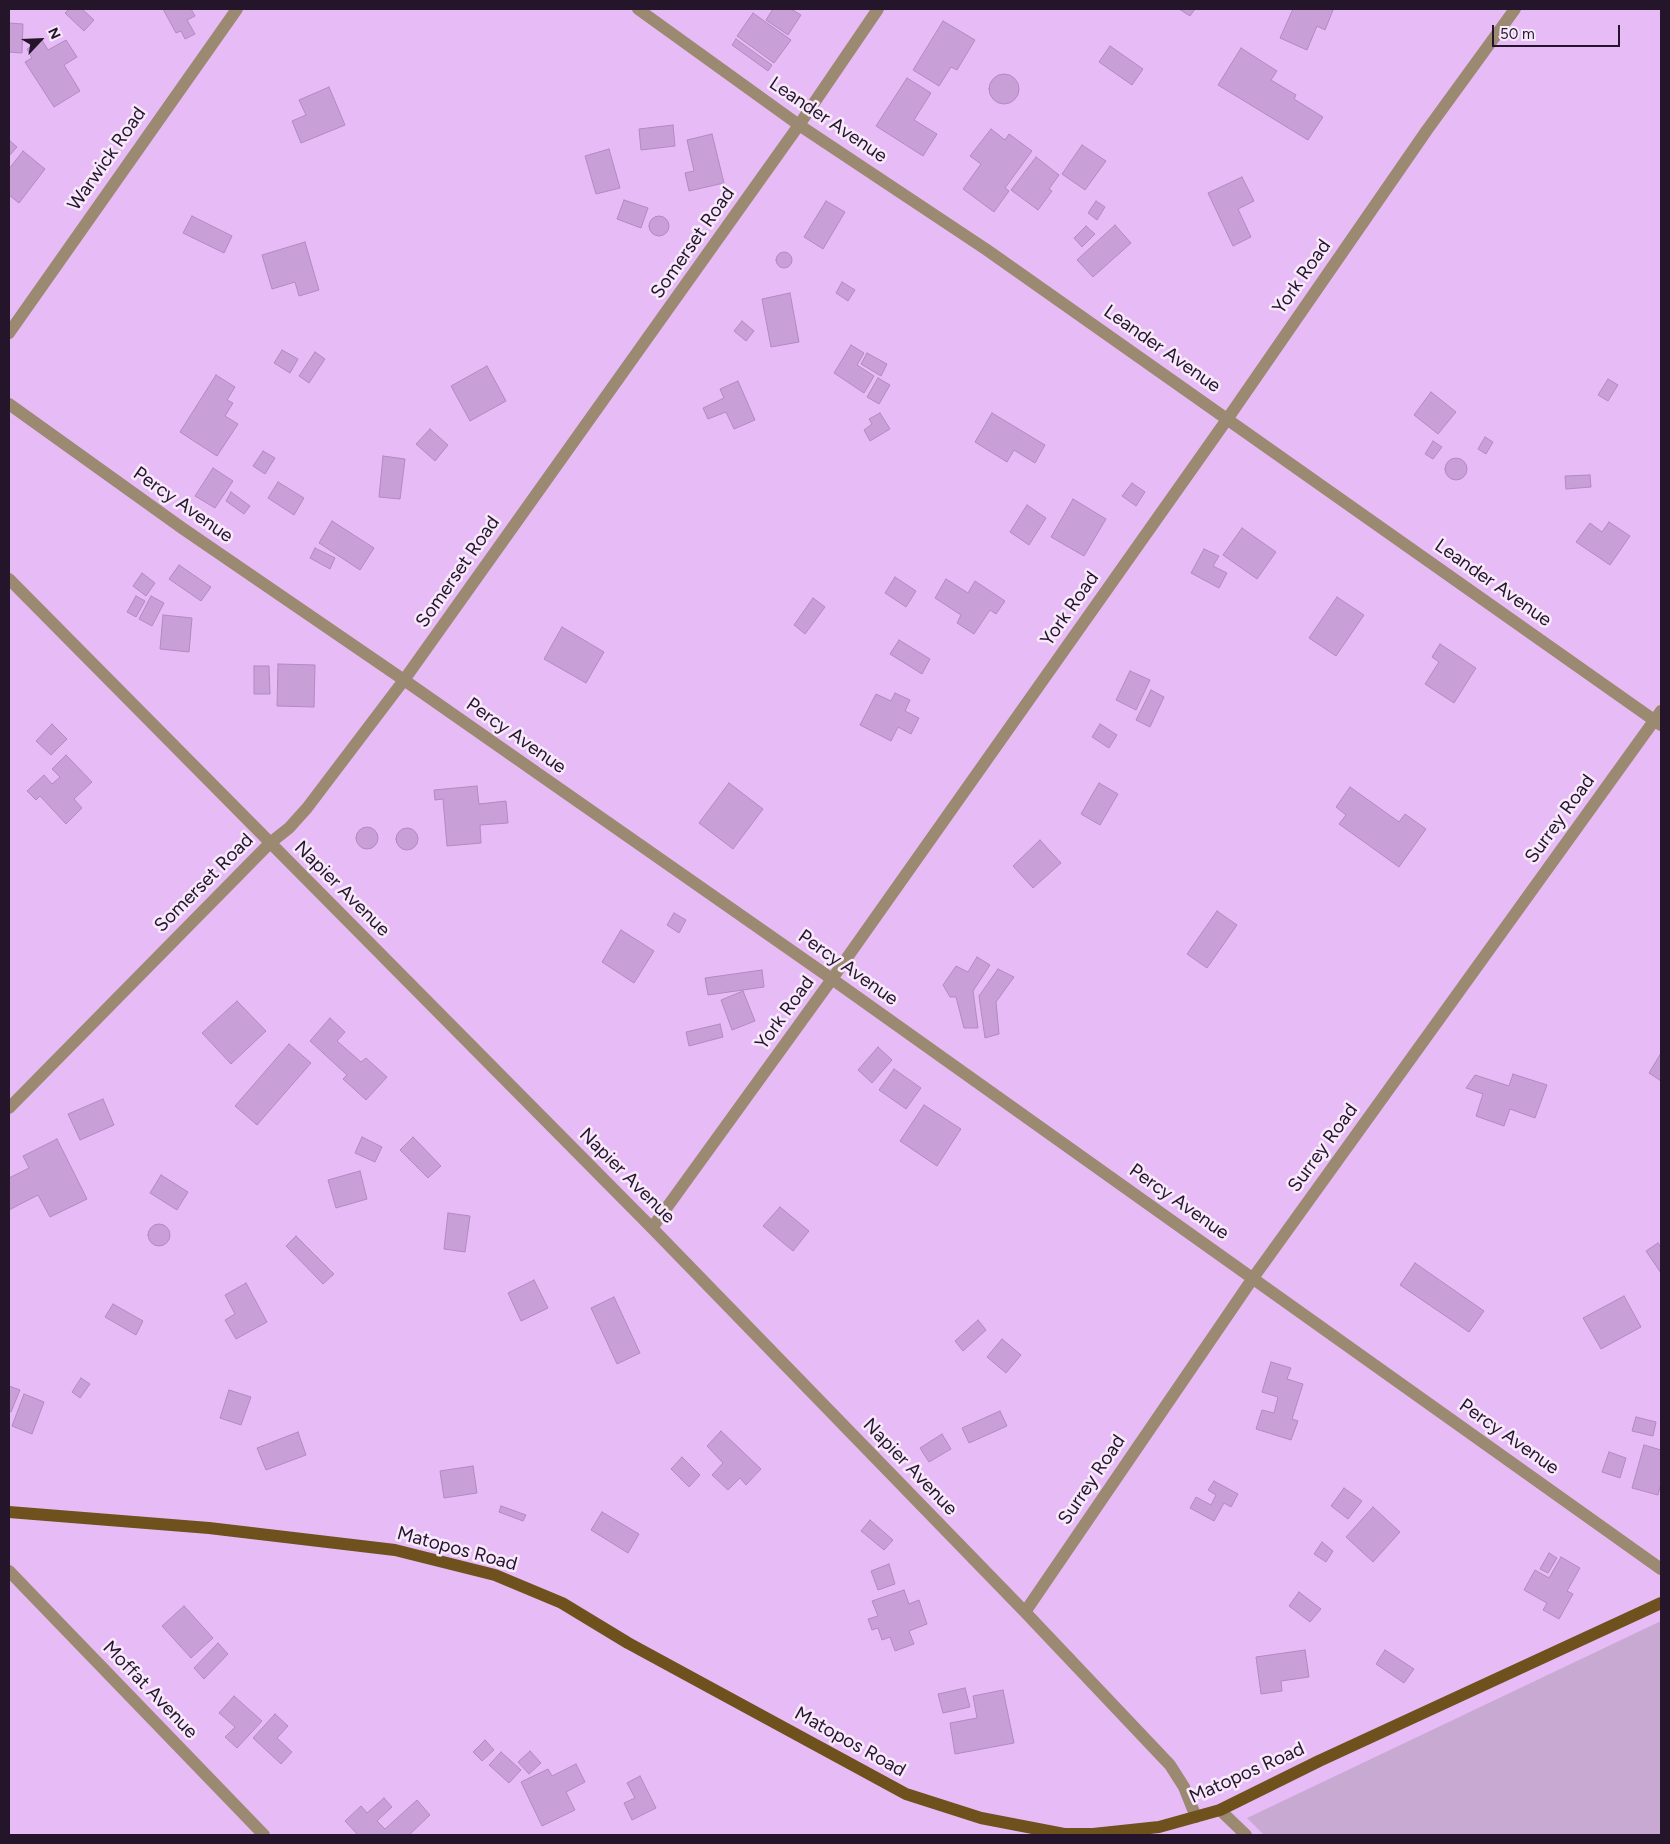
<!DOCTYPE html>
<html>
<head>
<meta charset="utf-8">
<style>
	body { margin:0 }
	#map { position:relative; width:1670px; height:1844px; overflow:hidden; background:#e7bcf6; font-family:Figtree,sans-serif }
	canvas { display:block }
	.frame { position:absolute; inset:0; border:10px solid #25152b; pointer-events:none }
	.north { position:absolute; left:15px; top:15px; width:50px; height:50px; -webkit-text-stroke:4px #f7e9fb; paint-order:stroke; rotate:65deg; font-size:14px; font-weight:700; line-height:20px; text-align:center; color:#25152b }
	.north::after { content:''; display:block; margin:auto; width:18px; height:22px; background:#25152b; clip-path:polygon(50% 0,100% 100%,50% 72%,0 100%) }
	.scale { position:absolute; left:1492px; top:25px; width:128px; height:22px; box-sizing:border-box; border:2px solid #25152b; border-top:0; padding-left:6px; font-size:15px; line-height:18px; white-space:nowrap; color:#25152b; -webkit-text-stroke:4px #f7e9fb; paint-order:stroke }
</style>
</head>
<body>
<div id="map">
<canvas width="1670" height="1844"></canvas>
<div class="frame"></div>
<div class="north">N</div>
<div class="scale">50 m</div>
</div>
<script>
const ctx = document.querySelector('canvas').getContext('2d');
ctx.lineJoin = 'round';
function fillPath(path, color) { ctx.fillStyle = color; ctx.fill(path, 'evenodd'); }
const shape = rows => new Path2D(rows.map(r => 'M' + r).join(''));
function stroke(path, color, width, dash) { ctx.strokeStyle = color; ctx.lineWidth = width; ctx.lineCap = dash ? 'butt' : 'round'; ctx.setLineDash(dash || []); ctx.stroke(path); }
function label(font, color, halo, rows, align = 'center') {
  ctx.font = font + ' Figtree,sans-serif'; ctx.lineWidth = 5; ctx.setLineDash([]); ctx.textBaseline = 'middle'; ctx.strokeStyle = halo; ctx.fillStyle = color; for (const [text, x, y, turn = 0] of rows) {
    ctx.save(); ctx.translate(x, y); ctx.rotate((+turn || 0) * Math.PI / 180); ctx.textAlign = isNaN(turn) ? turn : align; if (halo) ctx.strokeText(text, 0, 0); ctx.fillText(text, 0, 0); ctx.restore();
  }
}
const green = shape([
	[1661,1621,1661,1835,1264,1835,1247,1818]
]);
const building = shape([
	[69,9,82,9,94,20,84,31,65,13,69,9],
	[163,9,191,9,195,16,187,20,195,34,185,39,181,31,176,33,163,9],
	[773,9,791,9,801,15,788,35,766,20,773,9],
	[1179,9,1195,9,1190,16,1179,9],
	[1293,9,1329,9,1333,10,1325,30,1317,26,1307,50,1280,38,1293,9],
	[753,13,791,40,774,63,737,36,753,13],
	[943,21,975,40,957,70,951,67,939,86,913,70,943,21],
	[9,23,23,24,22,53,9,52,9,23],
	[736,39,772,65,768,71,732,45,736,39],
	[42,40,48,50,66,40,77,57,64,65,80,91,54,107,25,62,32,58,27,49,42,40],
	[1110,46,1143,69,1132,85,1099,62,1110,46],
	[1241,48,1277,71,1271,80,1296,95,1294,99,1323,117,1308,140,1218,85,1241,48],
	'989 89a15 15 0 1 1 30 0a15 15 0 1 1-30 0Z',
	[907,78,931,93,914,120,937,134,923,156,876,126,907,78],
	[329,87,345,125,301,143,292,121,306,115,299,100,329,87],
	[673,125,675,146,641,150,639,129,673,125],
	[991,129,1005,140,1009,134,1032,151,1005,188,1009,191,994,212,963,189,981,164,970,156,991,129],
	[712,134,724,183,689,191,685,173,694,171,687,140,712,134],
	[9,140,17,147,9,156,9,140],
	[1082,145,1106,161,1085,190,1062,174,1082,145],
	[609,149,620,188,596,194,585,156,609,149],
	[23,151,45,169,19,203,9,195,9,169,23,151],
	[1036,157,1059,175,1049,189,1052,191,1038,210,1011,190,1036,157],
	[1242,177,1254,201,1238,209,1251,237,1233,246,1208,193,1242,177],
	[624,200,648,208,641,228,617,219,624,200],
	[826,201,845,212,823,249,804,237,826,201],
	[1096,201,1105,207,1097,220,1088,213,1096,201],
	'649 226a10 10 0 1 1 20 0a10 10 0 1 1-20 0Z',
	[192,216,232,236,224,253,183,233,192,216],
	[1115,225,1131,243,1093,277,1077,260,1115,225],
	[1086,226,1095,234,1082,247,1074,238,1086,226],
	[305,242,319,290,299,296,295,282,272,289,262,255,305,242],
	'776 260a8 8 0 1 1 16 0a8 8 0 1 1-16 0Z',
	[842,282,855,290,848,301,836,293,842,282],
	[790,293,799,342,771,347,762,299,790,293],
	[742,321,754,331,746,341,734,331,742,321],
	[851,345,864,353,857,365,874,376,864,393,834,373,851,345],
	[282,350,298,359,290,373,274,363,282,350],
	[315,352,325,359,309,383,299,376,315,352],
	[867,353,887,364,881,376,861,364,867,353],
	[487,366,506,401,470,421,451,386,487,366],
	[216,375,235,387,227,400,233,403,225,416,238,424,217,456,180,432,216,375],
	[878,378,890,385,879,404,867,397,878,378],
	[1608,379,1618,385,1608,401,1598,395,1608,379],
	[738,381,755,420,734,429,726,412,708,419,703,408,724,398,720,389,738,381],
	[1431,392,1456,412,1438,434,1414,415,1431,392],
	[880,413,890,429,870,441,864,430,872,424,869,419,880,413],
	[992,413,1045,445,1035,463,1014,450,1007,462,975,442,992,413],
	[430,429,448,445,435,461,416,444,430,429],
	[1485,437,1493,442,1486,454,1478,449,1485,437],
	[1433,441,1442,447,1433,459,1425,454,1433,441],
	[263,451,275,458,265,474,253,466,263,451],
	[383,456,405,459,400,499,379,497,383,456],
	'1445 469a11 11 0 1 1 22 0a11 11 0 1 1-22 0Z',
	[213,468,233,481,215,508,195,496,213,468],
	[1590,475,1591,487,1566,489,1565,476,1590,475],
	[278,482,304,498,294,515,268,498,278,482],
	[1132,483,1145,492,1136,506,1122,496,1132,483],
	[231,492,250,506,244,514,226,501,231,492],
	[1073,499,1106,519,1084,556,1051,537,1073,499],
	[1027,505,1046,518,1029,545,1010,532,1027,505],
	[332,521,374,548,360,570,319,543,332,521],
	[1609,522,1630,536,1610,565,1576,542,1590,523,1602,532,1609,522],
	[1242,528,1276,552,1257,579,1223,555,1242,528],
	[315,548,335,558,330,569,310,558,315,548],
	[1204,549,1219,556,1213,566,1227,573,1219,588,1191,573,1204,549],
	[179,565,211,587,201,601,169,579,179,565],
	[142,573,155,583,146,596,133,586,142,573],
	[895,577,916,591,906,607,885,593,895,577],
	[946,579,968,593,975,581,1005,601,996,614,990,610,974,634,957,623,961,615,935,598,946,579],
	[136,596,145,601,136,617,127,612,136,596],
	[151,596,164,603,152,626,139,619,151,596],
	[1337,597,1364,615,1336,656,1309,638,1337,597],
	[813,598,825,607,805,634,794,625,813,598],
	[163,615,192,618,189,652,160,649,163,615],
	[562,627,604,652,586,683,544,659,562,627],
	[899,640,930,659,922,674,890,654,899,640],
	[1440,644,1476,668,1454,703,1425,684,1439,662,1432,657,1440,644],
	[278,664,315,665,314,707,277,706,278,664],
	[254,666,269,666,270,694,254,694,254,666],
	[1130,671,1150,680,1136,710,1116,700,1130,671],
	[1151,690,1164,697,1150,727,1136,720,1151,690],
	[895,693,910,700,905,711,919,718,911,734,898,727,891,741,860,725,876,694,891,701,895,693],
	[52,724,67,739,51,755,36,741,52,724],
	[1100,724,1117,735,1109,748,1092,737,1100,724],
	[66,755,92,782,74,799,82,808,66,824,40,796,36,800,27,791,44,775,52,784,60,777,52,769,66,755],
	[729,783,763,809,733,849,699,823,729,783],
	[1099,783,1118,794,1100,825,1081,814,1099,783],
	[477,786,479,804,506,801,508,823,480,825,481,843,447,846,443,799,435,800,434,790,477,786],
	[1350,787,1399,822,1405,814,1426,829,1399,867,1339,824,1346,815,1336,807,1350,787],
	'356 838a11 11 0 1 1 22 0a11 11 0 1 1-22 0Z',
	'396 839a11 11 0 1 1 22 0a11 11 0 1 1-22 0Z',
	[1040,840,1061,863,1033,888,1013,866,1040,840],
	[1217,911,1237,925,1207,968,1187,954,1217,911],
	[674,913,686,920,679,933,667,925,674,913],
	[621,930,654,951,634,983,602,962,621,930],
	[977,957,990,965,973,991,978,1028,964,1028,956,997,950,997,943,985,956,966,968,972,977,957],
	[998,969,1014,977,996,1002,999,1034,985,1038,979,996,998,969],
	[762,970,764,987,708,995,705,978,762,970],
	[743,991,755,1021,732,1030,721,1000,743,991],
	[237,1001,266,1031,231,1064,202,1033,237,1001],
	[330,1018,345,1032,337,1041,361,1062,366,1058,387,1077,366,1100,343,1079,347,1075,310,1041,330,1018],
	[720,1024,723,1037,689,1046,686,1032,720,1024],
	[289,1044,311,1063,257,1125,235,1106,289,1044],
	[878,1047,892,1060,872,1083,858,1070,878,1047],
	[1661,1053,1661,1081,1649,1073,1661,1053],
	[894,1069,921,1088,906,1109,879,1090,894,1069],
	[1513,1074,1547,1085,1535,1118,1510,1109,1504,1126,1476,1116,1483,1094,1466,1088,1475,1075,1509,1086,1513,1074],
	[103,1099,114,1125,80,1140,68,1114,103,1099],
	[924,1105,961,1129,937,1166,900,1141,924,1105],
	[362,1137,382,1147,375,1162,355,1153,362,1137],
	[413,1137,441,1166,428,1178,400,1150,413,1137],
	[57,1139,87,1199,50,1217,38,1195,9,1210,9,1178,29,1168,23,1156,57,1139],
	[360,1171,367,1199,336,1208,328,1180,360,1171],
	[161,1175,188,1192,177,1210,150,1193,161,1175],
	[780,1207,809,1231,793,1251,763,1226,780,1207],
	[448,1213,470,1216,465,1252,444,1249,448,1213],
	'148 1235a11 11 0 1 1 22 0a11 11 0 1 1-22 0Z',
	[296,1236,334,1274,323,1284,286,1246,296,1236],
	[1658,1243,1661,1248,1661,1273,1646,1251,1658,1243],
	[1415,1263,1484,1311,1469,1332,1400,1285,1415,1263],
	[534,1280,548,1308,521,1321,508,1293,534,1280],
	[246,1283,267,1322,236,1339,225,1320,235,1314,225,1295,246,1283],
	[1624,1296,1641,1327,1601,1349,1583,1318,1624,1296],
	[614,1297,640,1353,617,1364,591,1308,614,1297],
	[113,1304,143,1321,136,1335,105,1317,113,1304],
	[978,1320,986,1330,963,1351,955,1341,978,1320],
	[1002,1339,1021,1355,1006,1373,987,1357,1002,1339],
	[1271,1362,1291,1368,1287,1379,1303,1384,1292,1419,1298,1421,1291,1440,1256,1429,1262,1410,1274,1413,1278,1397,1262,1392,1271,1362],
	[81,1378,90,1384,80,1398,72,1392,81,1378],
	[9,1386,20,1390,11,1412,9,1411,9,1386],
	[229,1390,251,1397,241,1425,220,1418,229,1390],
	[24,1394,44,1402,32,1434,12,1426,24,1394],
	[1000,1411,1007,1426,969,1443,962,1428,1000,1411],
	[1636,1417,1656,1422,1653,1436,1632,1431,1636,1417],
	[721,1431,761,1469,746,1485,740,1478,728,1490,712,1475,723,1463,707,1446,721,1431],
	[298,1432,306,1455,266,1470,257,1448,298,1432],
	[942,1434,951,1449,929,1462,920,1448,942,1434],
	[1644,1445,1661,1450,1661,1483,1658,1495,1632,1488,1644,1445],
	[1609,1452,1626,1458,1620,1478,1602,1472,1609,1452],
	[682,1457,700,1475,689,1487,671,1469,682,1457],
	[473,1466,477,1493,444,1498,440,1471,473,1466],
	[1214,1481,1238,1494,1231,1507,1224,1503,1214,1521,1190,1508,1196,1497,1211,1505,1216,1495,1208,1490,1214,1481],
	[1344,1488,1362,1501,1348,1519,1331,1506,1344,1488],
	[501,1506,526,1515,523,1521,499,1512,501,1506],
	[1373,1507,1400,1532,1373,1562,1346,1537,1373,1507],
	[602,1512,639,1534,628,1553,591,1530,602,1512],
	[870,1520,893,1540,884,1550,861,1531,870,1520],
	[1322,1542,1333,1551,1326,1562,1314,1554,1322,1542],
	[1549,1553,1557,1558,1548,1573,1540,1569,1549,1553],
	[1561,1557,1580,1568,1567,1591,1573,1594,1559,1619,1543,1610,1547,1603,1524,1590,1535,1570,1549,1578,1561,1557],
	[889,1564,895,1584,878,1590,871,1571,889,1564],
	[904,1590,909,1604,919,1600,927,1624,909,1631,914,1644,895,1651,890,1637,882,1640,878,1628,872,1630,868,1619,878,1616,872,1601,904,1590],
	[1299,1592,1321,1609,1310,1622,1289,1606,1299,1592],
	[184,1606,213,1638,191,1658,162,1626,184,1606],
	[218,1643,228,1654,204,1679,194,1668,218,1643],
	[1305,1650,1309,1677,1281,1681,1282,1691,1261,1694,1256,1657,1305,1650],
	[1385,1650,1414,1669,1404,1683,1376,1664,1385,1650],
	[965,1688,970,1707,943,1713,938,1694,965,1688],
	[1003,1690,1014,1743,955,1754,950,1723,977,1718,973,1696,1003,1690],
	[234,1696,262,1721,237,1748,225,1737,235,1727,219,1713,234,1696],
	[275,1714,288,1726,277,1738,292,1752,281,1764,253,1738,275,1714],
	[485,1740,494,1750,482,1761,473,1752,485,1740],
	[530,1751,541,1763,529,1774,518,1762,530,1751],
	[501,1752,521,1770,509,1783,489,1765,501,1752],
	[576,1764,585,1782,566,1792,575,1810,542,1826,521,1782,548,1769,552,1776,576,1764],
	[640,1776,656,1808,632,1820,624,1803,635,1798,627,1783,640,1776],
	[384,1798,392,1807,377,1821,385,1829,417,1800,430,1815,409,1835,358,1835,345,1821,361,1806,367,1813,384,1798]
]);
const minor = shape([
	[638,9,799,125,987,250,1661,725],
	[9,333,237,9],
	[9,404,182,528,404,680,832,979,1661,1569],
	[9,579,652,1228,1025,1612,1170,1765,1184,1787,1196,1817],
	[9,1108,270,843,289,828,307,808,404,680,799,125,878,9],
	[652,1228,832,979,1228,418,1427,130,1515,9],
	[9,1571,264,1835],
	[1025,1612,1253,1278,1661,711],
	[1220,1810,1246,1835]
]);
const major = shape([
	[9,1512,209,1528,395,1550,495,1575,562,1603,628,1643,906,1794,981,1818,1064,1834,1093,1834,1159,1827,1220,1810,1319,1761,1661,1603]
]);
const streetNames = [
	["Leander Avenue",828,120,34],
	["Warwick Road",107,159,-55],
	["Somerset Road",693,243,-55],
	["York Road",1302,277,-55],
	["Leander Avenue",1162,349,35],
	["Percy Avenue",183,505,35],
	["Somerset Road",458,572,-55],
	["Leander Avenue",1493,583,35],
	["York Road",1070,609,-55],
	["Percy Avenue",516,736,35],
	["Surrey Road",1560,819,-54],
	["Somerset Road",204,883,-45],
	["Napier Avenue",342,889,45],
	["Percy Avenue",848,968,35],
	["York Road",785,1013,-54],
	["Surrey Road",1323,1148,-54],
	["Napier Avenue",627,1176,45],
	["Percy Avenue",1179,1202,35],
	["Percy Avenue",1509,1437,35],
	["Napier Avenue",910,1467,46],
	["Surrey Road",1092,1480,-56],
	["Matopos Road",457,1549,15],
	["Moffat Avenue",150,1690,46],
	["Matopos Road",850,1742,29],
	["Matopos Road",1247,1773,-24]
];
fillPath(green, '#c7a9d2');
fillPath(building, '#c99fd8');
stroke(building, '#b289c1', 1);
stroke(minor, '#9b8a71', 12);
stroke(major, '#6f511e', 12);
label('19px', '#25152b', '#f7e9fb', streetNames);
</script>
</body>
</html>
